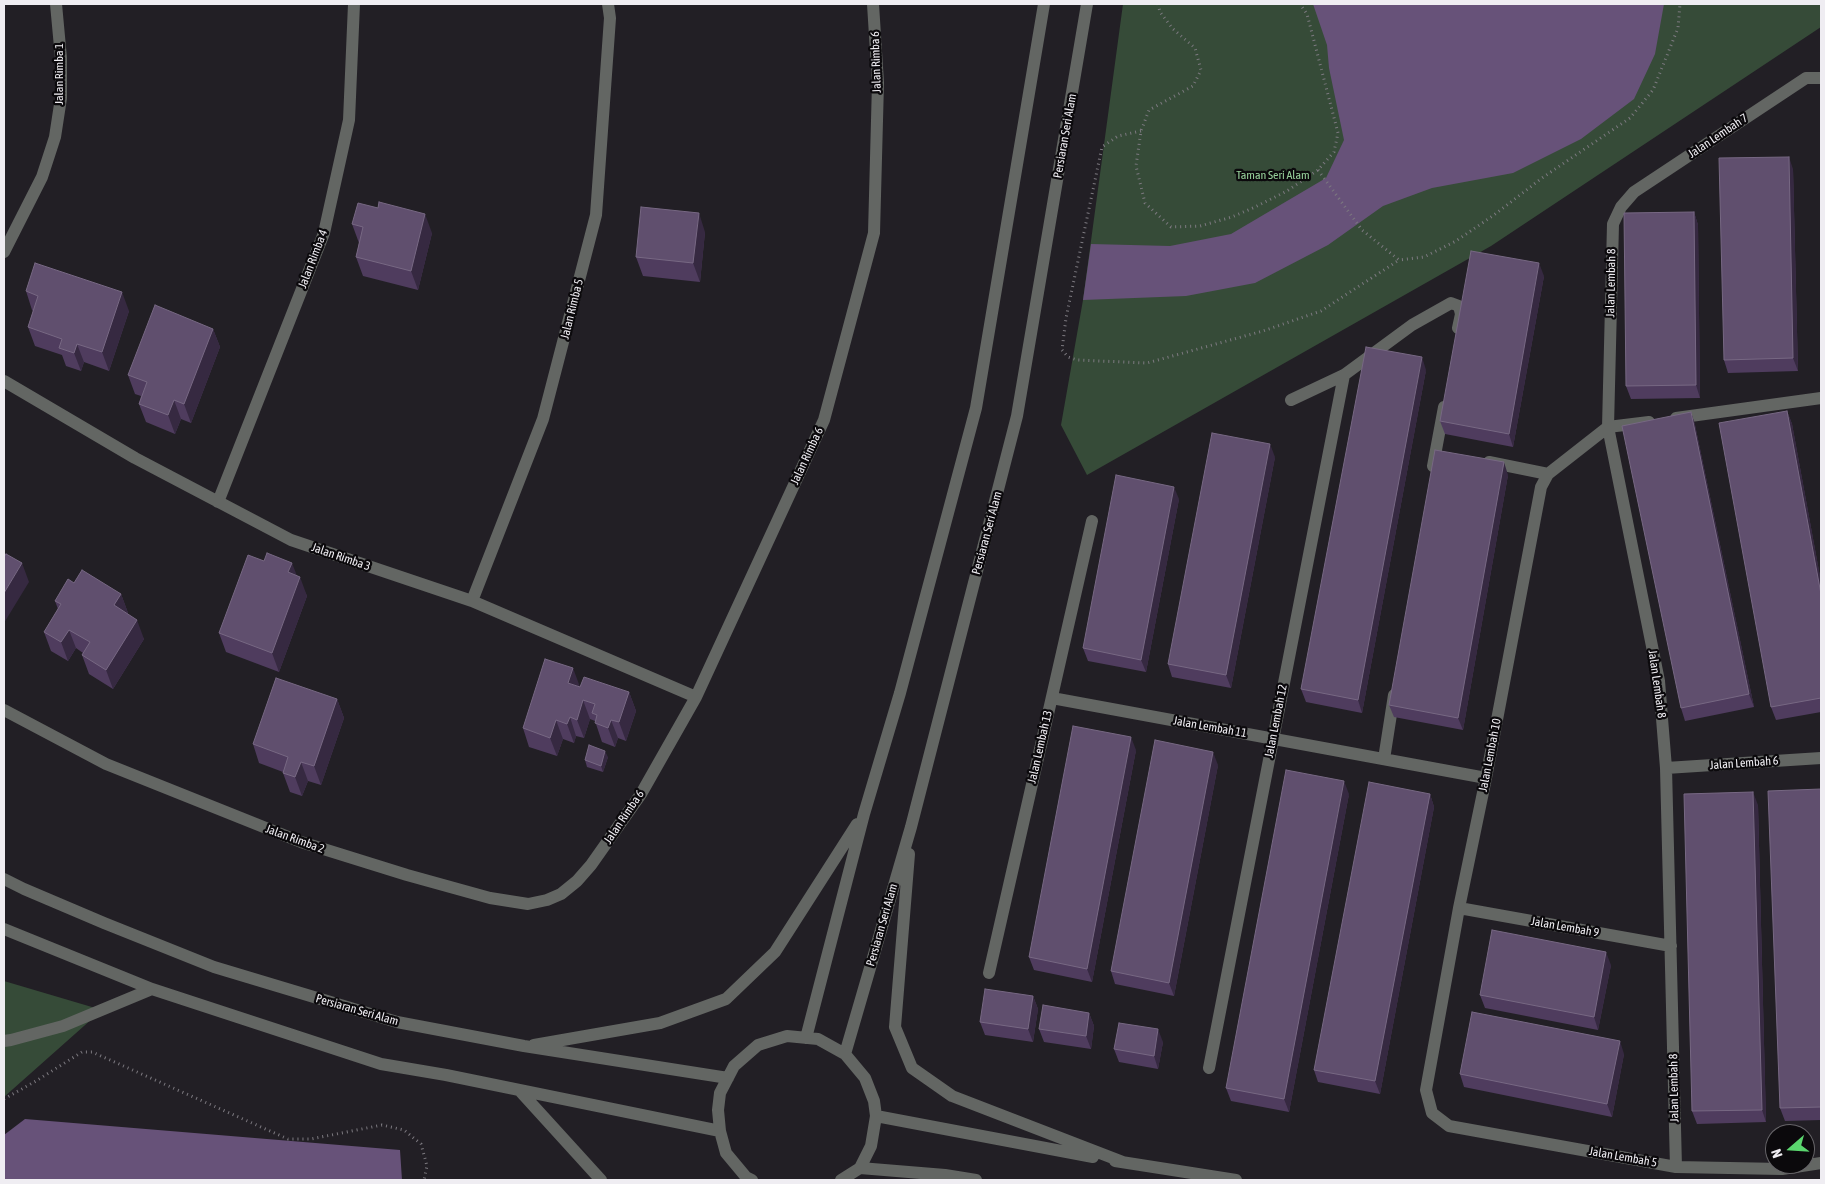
<!DOCTYPE html>
<html>
<head>
<meta charset="utf-8">
<style>
	body { margin:0 }
	#map { position:relative; width:1825px; height:1184px; overflow:hidden; background:#221f25; font-family:"Asap Condensed",sans-serif }
	canvas { display:block }
	.frame { position:absolute; inset:0; border:5px solid #efedf2; pointer-events:none }
	.north { position:absolute; left:1765px; top:1124px; width:50px; height:50px; box-sizing:border-box; background:#0b090c; border:1px solid #666468; border-radius:50%; rotate:251deg; font-size:14px; font-weight:700; line-height:20px; text-align:center; color:#efedf2 }
	.north::after { content:''; display:block; margin:auto; width:18px; height:22px; background:#5ad56e; clip-path:polygon(50% 0,100% 100%,50% 72%,0 100%) }
</style>
</head>
<body>
<div id="map">
<canvas width="1825" height="1184"></canvas>
<div class="frame"></div>
<div class="north">N</div>
</div>
<script>
const ctx = document.querySelector('canvas').getContext('2d');
ctx.lineJoin = 'round';
function fillPath(path, color) { ctx.fillStyle = color; ctx.fill(path, 'evenodd'); }
const shape = rows => new Path2D(rows.map(r => 'M' + r).join(''));
function stroke(path, color, width, dash) { ctx.strokeStyle = color; ctx.lineWidth = width; ctx.lineCap = dash ? 'butt' : 'round'; ctx.setLineDash(dash || []); ctx.stroke(path); }
function label(font, color, halo, rows, align = 'center') {
  ctx.font = font + ' "Asap Condensed",sans-serif'; ctx.lineWidth = 4.5; ctx.setLineDash([]); ctx.textBaseline = 'middle'; ctx.strokeStyle = halo; ctx.fillStyle = color; for (const [text, x, y, turn = 0] of rows) {
    ctx.save(); ctx.translate(x, y); ctx.rotate((+turn || 0) * Math.PI / 180); ctx.textAlign = isNaN(turn) ? turn : align; if (halo) ctx.strokeText(text, 0, 0); ctx.fillText(text, 0, 0); ctx.restore();
  }
}
const green = shape([
	[1123,4,1821,4,1821,27,1491,246,1087,475,1061,425,1083,300],
	[4,981,102,1010,4,1097]
]);
const water = shape([
	[1313,4,1664,4,1655,54,1634,99,1581,139,1513,173,1432,188,1383,206,1328,245,1255,283,1186,296,1083,300,1091,244,1170,246,1231,234,1326,178,1344,140,1329,68,1327,45],
	[25,1119,400,1150,402,1180,4,1180,4,1135]
]);
const path = shape([
	[1158,4,1160,12,1173,29,1195,48,1201,70,1193,86,1149,110,1141,131,1136,166,1145,203,1171,227,1200,226,1232,217,1255,207,1287,191,1318,170,1334,152,1338,133,1307,14,1300,4],
	[1141,131,1118,136,1102,147,1066,318,1062,350,1068,357,1077,360,1147,363,1263,331,1321,311,1399,260],
	[1318,170,1362,230,1399,260,1424,257,1456,241,1494,215,1542,178,1630,118,1653,90,1678,28,1680,4],
	[4,1099,36,1081,82,1052,92,1052,288,1139,311,1139,382,1125,404,1130,421,1144,427,1166,424,1180]
]);
const minor = shape([
	[4,252,42,177,55,137,61,98,61,58,56,4],
	[4,381,135,458,291,540,472,601,696,697],
	[1291,400,1344,375,1412,325,1451,303,1459,306,1461,314,1458,328],
	[1676,418,1821,398],
	[1649,422,1608,427,1548,474,1541,487,1486,778,1459,908,1426,1090,1432,1113,1449,1126,1676,1167,1782,1169,1821,1163],
	[1489,462,1548,474],
	[1433,466,1444,407],
	[218,502,324,233,349,120,354,4],
	[472,601,543,419,596,215,610,18,608,4],
	[1052,698,1486,778],
	[4,710,106,764,301,842,407,875,490,898,528,904,547,900,561,894,577,881,591,865,641,794,696,697,824,420,874,233,878,83,873,4],
	[1384,759,1394,695],
	[1666,768,1821,758],
	[909,854,895,1027,912,1068,952,1096,1123,1162],
	[4,879,24,889,104,923,214,967,397,1022,524,1046,728,1078],
	[1459,908,1671,946],
	[4,929,152,989,381,1064,446,1075,720,1131],
	[989,973,1092,521],
	[806,1038,864,814,900,693,976,408,1044,4],
	[4,1041,11,1040,63,1026,152,989],
	[534,1045,660,1023,726,999,775,952,857,824],
	[845,1054,911,827,1017,416,1087,4],
	[1209,1068,1344,375],
	[520,1091,601,1180],
	[876,1116,1093,1157],
	[1115,1161,1236,1180],
	[1676,1167,1666,768,1659,681,1608,427,1613,224,1621,207,1634,192,1806,78,1821,78],
	[860,1168,945,1175,976,1180],
	[752,1180,746,1177,726,1153,720,1131,718,1110,720,1093,734,1066,758,1045,787,1036,818,1039,845,1054,865,1078,874,1101,876,1116,871,1146,860,1168,841,1180]
]);
const wall = shape([
	[1793,169,1798,371,1728,373,1724,360],
	[1694,212,1698,225,1700,398,1631,399,1626,386],
	[352,224,432,233,418,290,363,276,356,257,359,243],
	[705,232,700,282,643,276,636,257],
	[1544,276,1513,447,1445,434,1440,421],
	[26,291,129,311,109,371,84,362,81,371,66,366,62,355,35,346,28,327,33,311,32,310],
	[213,329,220,347,191,423,181,419,175,434,146,422,139,404,141,396,135,394,128,375],
	[1426,370,1362,713,1306,702,1301,689],
	[1787,411,1792,424,1821,582,1821,712,1776,720,1771,707],
	[1691,412,1695,425,1754,707,1685,721,1681,708],
	[1275,457,1231,688,1172,677,1168,664],
	[1508,475,1463,730,1394,717,1389,705],
	[1179,499,1146,672,1088,661,1083,648],
	[297,576,307,596,279,672,226,652,219,633],
	[74,583,121,594,128,613,127,614,144,639,113,689,89,674,82,655,83,653,76,648,68,661,51,651,44,632,58,609,55,601],
	[580,687,629,692,636,711,626,741,618,738,615,747,602,742,595,721,590,719,584,738,576,736,574,743,563,739,557,756,529,747,523,728],
	[337,699,344,718,321,785,308,781,302,796,290,792,283,773,283,772,259,763,253,744],
	[1136,750,1092,982,1034,970,1029,957],
	[608,757,603,772,587,767,585,760],
	[1218,765,1174,996,1115,984,1111,971],
	[1821,789,1821,1120,1785,1121,1780,1108],
	[1349,794,1289,1112,1231,1101,1226,1088],
	[1430,794,1434,807,1380,1094,1318,1082,1314,1070],
	[1758,805,1766,1122,1697,1124,1692,1111],
	[1611,965,1598,1030,1485,1008,1480,995],
	[1033,996,1038,1009,1033,1042,985,1035,980,1022],
	[1089,1013,1094,1026,1091,1049,1044,1042,1039,1029],
	[1163,1042,1158,1069,1119,1062,1114,1049],
	[1624,1054,1612,1117,1464,1087,1460,1074]
]);
const shadedWall = shape([
	[1789,157,1793,169,1798,371,1793,358],
	[1694,212,1698,225,1700,398,1696,385],
	[699,213,705,232,700,282,693,263],
	[425,214,432,233,418,290,411,271],
	[1539,263,1544,276,1513,447,1509,434],
	[122,292,129,311,109,371,102,352],
	[213,329,220,347,191,423,184,404],
	[77,344,84,362,81,371,74,353],
	[1422,357,1426,370,1362,713,1358,700],
	[174,400,181,419,175,434,168,415],
	[1787,411,1792,424,1821,582,1821,594],
	[1691,412,1695,425,1754,707,1749,694],
	[1270,444,1275,457,1231,688,1226,675],
	[1504,462,1508,475,1463,730,1458,718],
	[1174,487,1179,499,1146,672,1141,660],
	[22,563,29,582,4,623,4,593],
	[292,563,299,581,300,577,307,596,279,672,272,653,288,572],
	[121,594,128,613,121,624,114,605],
	[137,620,144,639,113,689,106,670],
	[69,630,76,648,68,661,61,642],
	[573,668,580,687,568,683],
	[629,692,636,711,626,741,619,722],
	[337,699,344,718,321,785,314,766],
	[583,700,590,719,584,738,577,720],
	[570,717,576,736,574,743,567,724],
	[556,720,563,739,557,756,550,738],
	[611,720,618,738,615,747,608,728],
	[1131,737,1136,750,1092,982,1087,969],
	[605,751,608,757,603,772,601,766],
	[1213,752,1218,765,1174,996,1169,983],
	[301,762,308,781,302,796,295,777],
	[1344,781,1349,794,1289,1112,1284,1099],
	[1753,792,1758,805,1766,1122,1762,1110],
	[1430,794,1434,807,1380,1094,1375,1081],
	[1606,952,1611,965,1598,1030,1594,1017],
	[1033,996,1038,1009,1033,1042,1028,1029],
	[1089,1013,1094,1026,1091,1049,1086,1036],
	[1158,1029,1163,1042,1158,1069,1154,1056],
	[1620,1041,1624,1054,1612,1117,1607,1104]
]);
const building = shape([
	[1789,157,1793,358,1724,360,1719,158,1789,157],
	[379,202,425,214,411,271,356,257,363,227,352,224,358,203,378,208,379,202],
	[641,207,699,213,693,263,636,257,641,207],
	[1694,212,1696,385,1626,386,1624,213,1694,212],
	[1471,251,1539,263,1509,434,1440,421,1471,251],
	[35,263,122,292,102,352,77,344,74,353,59,348,62,339,28,327,38,296,26,291,35,263],
	[155,305,213,329,184,404,174,400,168,415,139,404,147,382,128,375,155,305],
	[1366,347,1422,357,1358,700,1301,689,1366,347],
	[1787,411,1821,594,1821,698,1771,707,1719,423,1787,411],
	[1691,412,1749,694,1681,708,1622,426,1691,412],
	[1212,433,1270,444,1226,675,1168,664,1212,433],
	[1435,450,1504,462,1458,718,1389,705,1435,450],
	[1116,475,1174,487,1141,660,1083,648,1116,475],
	[267,553,292,563,288,572,300,577,272,653,219,633,248,555,264,561,267,553],
	[6,554,22,563,4,593,4,557,6,554],
	[82,570,121,594,114,605,137,620,106,670,82,655,90,642,69,630,61,642,44,632,61,604,55,601,68,579,74,583,82,570],
	[545,659,573,668,568,683,580,687,584,677,629,692,619,722,611,720,608,728,595,723,597,715,592,713,595,704,583,700,577,720,570,717,567,724,556,720,550,738,523,728,545,659],
	[276,678,337,699,314,766,301,762,295,777,283,773,288,757,253,744,276,678],
	[1073,726,1131,737,1087,969,1029,957,1073,726],
	[1155,740,1213,752,1169,983,1111,971,1155,740],
	[589,745,605,751,601,766,585,760,589,745],
	[1286,770,1344,781,1284,1099,1226,1088,1286,770],
	[1369,782,1430,794,1375,1081,1314,1070,1369,782],
	[1821,789,1821,1107,1780,1108,1768,791,1821,789],
	[1753,792,1762,1110,1692,1111,1684,794,1753,792],
	[1492,930,1606,952,1594,1017,1480,995,1492,930],
	[985,989,1033,996,1028,1029,980,1022,985,989],
	[1043,1005,1089,1013,1086,1036,1039,1029,1043,1005],
	[1472,1012,1620,1041,1607,1104,1460,1074,1472,1012],
	[1119,1023,1158,1029,1154,1056,1114,1049,1119,1023]
]);
const streetNames = [
	["Jalan Rimba 6",876,62,-92],
	["Jalan Rimba 1",59,74,-90],
	["Persiaran Seri Alam",1065,136,-80],
	["Jalan Lembah 7",1718,136,-34],
	["Jalan Rimba 4",313,259,-69],
	["Jalan Lembah 8",1611,283,-89],
	["Jalan Rimba 5",572,309,-76],
	["Jalan Rimba 6",807,456,-65],
	["Persiaran Seri Alam",987,533,-75],
	["Jalan Rimba 3",341,557,19],
	["Jalan Lembah 8",1657,684,82],
	["Jalan Lembah 12",1276,721,-79],
	["Jalan Lembah 11",1210,727,10],
	["Jalan Lembah 13",1040,747,-77],
	["Jalan Lembah 10",1490,755,-79],
	["Jalan Lembah 6",1744,763,-4],
	["Jalan Rimba 6",624,817,-56],
	["Jalan Rimba 2",295,839,20],
	["Persiaran Seri Alam",882,925,-74],
	["Jalan Lembah 9",1565,927,10],
	["Persiaran Seri Alam",357,1010,16],
	["Jalan Lembah 8",1674,1088,-91],
	["Jalan Lembah 5",1623,1157,10]
];
const parkNames = [
	["Taman Seri Alam",1273,175]
];
fillPath(green, '#364b38');
fillPath(water, '#675279');
stroke(path, '#7d7a80', 3, [1, 4]);
stroke(minor, '#636663', 12);
fillPath(wall, '#4f3c5e');
fillPath(shadedWall, '#362941');
fillPath(building, '#604f6e');
stroke(building, '#776883', 1);
label('12px', '#efedf2', '#0b090c', streetNames);
label('12px', '#96d09a', '#0b090c', parkNames);
</script>
</body>
</html>
